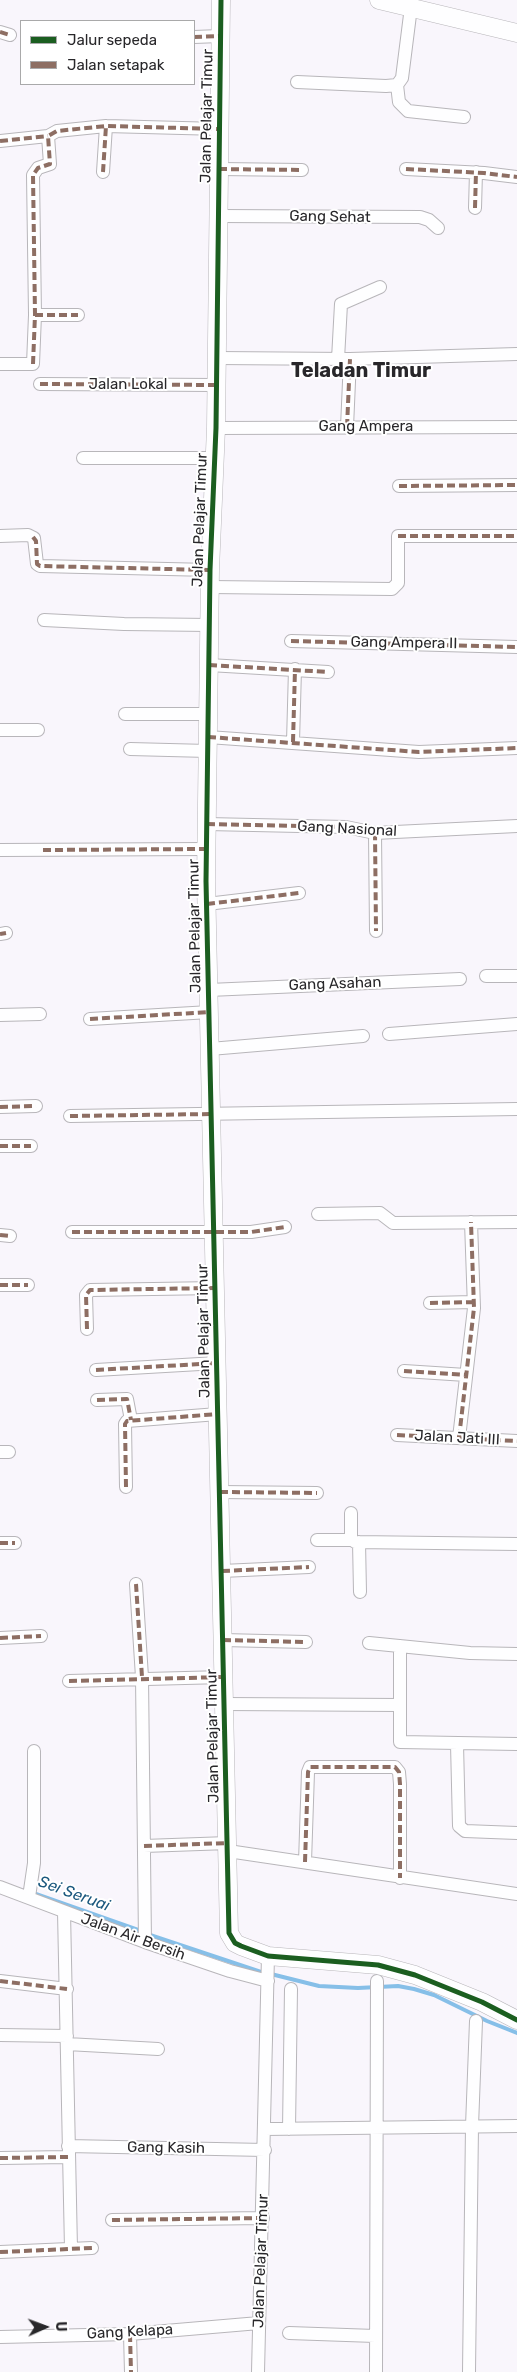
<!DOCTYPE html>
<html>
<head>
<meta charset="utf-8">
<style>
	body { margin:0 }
	#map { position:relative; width:517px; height:2372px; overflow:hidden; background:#f9f6fc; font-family:Rubik,sans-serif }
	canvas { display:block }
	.legend { position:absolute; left:20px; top:20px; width:175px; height:65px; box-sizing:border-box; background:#fff; border:1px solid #a9a9aa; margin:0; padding:6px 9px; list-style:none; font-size:15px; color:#28272a }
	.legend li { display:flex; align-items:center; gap:10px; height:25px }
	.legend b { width:25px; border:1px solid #a9a9aa }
	.north { position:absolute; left:20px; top:2302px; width:50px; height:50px; -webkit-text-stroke:4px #fff; paint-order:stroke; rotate:88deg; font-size:14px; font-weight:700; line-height:20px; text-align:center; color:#28272a }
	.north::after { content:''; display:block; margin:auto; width:18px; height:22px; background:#28272a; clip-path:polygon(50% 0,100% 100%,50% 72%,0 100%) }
</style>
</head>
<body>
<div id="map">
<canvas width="517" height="2372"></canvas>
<ul class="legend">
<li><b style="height:6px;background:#1b5e20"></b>Jalur sepeda</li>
<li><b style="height:6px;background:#8d6e63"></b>Jalan setapak</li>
</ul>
<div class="north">U</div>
</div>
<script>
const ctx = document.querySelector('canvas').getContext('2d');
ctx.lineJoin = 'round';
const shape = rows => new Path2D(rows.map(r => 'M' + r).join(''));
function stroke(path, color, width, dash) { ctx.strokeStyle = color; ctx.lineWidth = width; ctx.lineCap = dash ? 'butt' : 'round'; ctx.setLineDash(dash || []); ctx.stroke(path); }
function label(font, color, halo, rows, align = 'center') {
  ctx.font = font + ' Rubik,sans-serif'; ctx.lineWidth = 4; ctx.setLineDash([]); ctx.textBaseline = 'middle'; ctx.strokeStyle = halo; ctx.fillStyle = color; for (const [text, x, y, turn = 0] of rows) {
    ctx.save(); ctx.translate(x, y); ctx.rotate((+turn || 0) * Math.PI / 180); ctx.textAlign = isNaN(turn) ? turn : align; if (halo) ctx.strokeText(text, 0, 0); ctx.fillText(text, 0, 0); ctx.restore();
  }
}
const stream = shape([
	[33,1893,141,1931],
	[150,1935,264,1973],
	[271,1974,319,1986,358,1988,398,1986,414,1989,434,1995,487,2021,517,2033]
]);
const street = shape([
	[0,32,10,35],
	[194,37,220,36],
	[297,82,386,86,397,85,402,78,411,7],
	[397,85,399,102,408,111,464,117],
	[0,141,48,136],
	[219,169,302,170],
	[406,169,484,173,517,177],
	[103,172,106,126],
	[475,208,476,172],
	[219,216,420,217,429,220,438,228],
	[35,315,78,315],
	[217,358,350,359,517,354],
	[338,359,341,304,380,287],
	[0,364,33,364,35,315,33,175,38,168,50,164,48,136,57,131,106,126,220,129],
	[40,384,216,385],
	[347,427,350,359],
	[216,428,517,427],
	[83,458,214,458],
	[399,486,517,485],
	[0,536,28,535,34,538,37,564,40,566,210,570],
	[210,587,392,589,398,583,398,536,517,536],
	[44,620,124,624,210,625],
	[291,641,517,647],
	[209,665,328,672],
	[125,714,208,714],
	[0,730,38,730],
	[208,737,419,752,517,748],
	[293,742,295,669],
	[130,749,208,751],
	[207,824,346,827,375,833,517,826],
	[375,833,376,931],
	[0,850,207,849],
	[207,904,299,893],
	[0,934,6,933],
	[486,976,517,976],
	[209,990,460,979],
	[0,1015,40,1014],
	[90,1019,210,1012],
	[389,1034,517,1024],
	[210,1049,363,1036],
	[0,1107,36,1106],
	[70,1116,517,1109],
	[0,1146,31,1146],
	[318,1214,380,1213,393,1223,517,1222],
	[72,1232,251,1232,285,1227],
	[0,1235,10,1236],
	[0,1285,28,1285],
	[430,1303,473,1302],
	[87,1329,86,1295,90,1290,216,1288],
	[96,1370,217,1363],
	[404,1371,466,1375],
	[97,1400,127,1399,131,1420],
	[397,1435,517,1441],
	[459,1438,474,1308,471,1222],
	[0,1452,9,1452],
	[126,1487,125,1424,127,1421,218,1414],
	[220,1492,317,1493],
	[351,1513,351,1539,355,1542,517,1544],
	[317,1540,352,1540],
	[359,1542,360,1592],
	[0,1543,15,1543],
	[222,1571,309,1567],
	[136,1584,142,1677,145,1942],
	[0,1638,41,1636],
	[223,1640,306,1642],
	[369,1643,470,1653,517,1654],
	[400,1646,400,1742,517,1744],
	[69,1681,224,1677],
	[224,1704,400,1705],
	[457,1744,459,1826,465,1831,517,1833],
	[144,1846,228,1843],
	[228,1851,517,1894],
	[305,1862,308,1772,310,1767,395,1767,399,1772,400,1784,400,1878],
	[0,1887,145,1942,230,1971,268,1981],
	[29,1897,34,1863,34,1751],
	[64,1912,71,2249],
	[0,1981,67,1989],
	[0,2035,67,2036],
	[67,2044,158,2049],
	[264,2129,517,2126],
	[289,2129,291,1989],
	[68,2146,265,2150],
	[0,2158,68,2157],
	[112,2220,263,2218],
	[0,2252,92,2248],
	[289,2333,375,2336],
	[130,2334,131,2372],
	[0,2337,130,2334,259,2323],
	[258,2372,268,1956],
	[376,2372,377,1981],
	[469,2372,472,2126,476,2021]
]);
const secondary = shape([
	[221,0,216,428,210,570,206,881,229,1933,235,1943,241,1946,268,1956,378,1965,415,1975,482,2002,517,2020],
	[379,0,517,33]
]);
const quiet = shape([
	[0,32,10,35],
	[194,37,220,36],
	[0,141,48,136],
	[219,169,302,170],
	[406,169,484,173,517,177],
	[103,172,106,126],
	[475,208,476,172],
	[35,315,78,315],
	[33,364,35,315,33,175,38,168,50,164,48,136,57,131,106,126,220,129],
	[40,384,216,385],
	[347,427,350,359],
	[399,486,517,485],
	[398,536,517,536],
	[33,537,36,541,37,564,40,566,210,570],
	[291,641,517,647],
	[209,665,328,672],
	[208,737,419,752,517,748],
	[293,742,295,669],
	[207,824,346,827,375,833,376,931],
	[43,850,207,849],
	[207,904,299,893],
	[0,934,6,933],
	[90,1019,210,1012],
	[0,1107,36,1106],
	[70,1116,212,1114],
	[0,1146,31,1146],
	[72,1232,251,1232,285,1227],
	[0,1235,10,1236],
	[0,1285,28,1285],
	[430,1303,473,1302],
	[87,1329,86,1295,90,1290,216,1288],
	[96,1370,217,1363],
	[404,1371,466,1375],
	[97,1400,127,1399,131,1420],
	[397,1435,517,1441],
	[459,1438,474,1308,471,1222],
	[126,1487,125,1424,127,1421,218,1414],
	[220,1492,317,1493],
	[0,1543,15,1543],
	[222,1571,309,1567],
	[136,1584,142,1677],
	[0,1638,41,1636],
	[223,1640,306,1642],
	[69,1681,224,1677],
	[144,1846,228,1843],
	[305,1862,308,1772,310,1767,395,1767,399,1772,400,1784,400,1878],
	[0,1981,67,1989],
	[0,2158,68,2157],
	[112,2220,263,2218],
	[0,2252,92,2248],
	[130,2334,131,2372]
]);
const cycleway = shape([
	[221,0,216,428,210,570,206,881,229,1933,235,1943,241,1946,268,1956,378,1965,415,1975,482,2002,517,2020]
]);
const streetNames = [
	["Jalan Pelajar Timur",207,116,-89],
	["Gang Sehat",330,217,1],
	["Jalan Lokal",128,385],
	["Gang Ampera",366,427],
	["Jalan Pelajar Timur",200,520,-88],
	["Gang Ampera II",404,643,1],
	["Gang Nasional",347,829,3],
	["Jalan Pelajar Timur",195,926,-91],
	["Gang Asahan",335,984,-2],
	["Jalan Pelajar Timur",204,1331,-91],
	["Jalan Jati III",457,1438,3],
	["Jalan Pelajar Timur",213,1736,-91],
	["Jalan Air Bersih",133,1937,20],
	["Gang Kasih",166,2148,1],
	["Jalan Pelajar Timur",261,2261,-88],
	["Gang Kelapa",130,2332,-3]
];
const waterNames = [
	["Sei Seruai",74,1894,20]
];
const districtNames = [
	["Teladan Timur",361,371]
];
stroke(stream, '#86bfe8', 4);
stroke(street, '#b8b6ba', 14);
stroke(secondary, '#b8b6ba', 19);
stroke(street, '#fefeff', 12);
stroke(secondary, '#fefeff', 18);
stroke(quiet, '#8d6e63', 4, [8, 4]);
stroke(cycleway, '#1b5e20', 5);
label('15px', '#28272a', '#fff', streetNames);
label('italic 16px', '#1b587e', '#fff', waterNames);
label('bold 20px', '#28272a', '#fff', districtNames);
</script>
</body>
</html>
